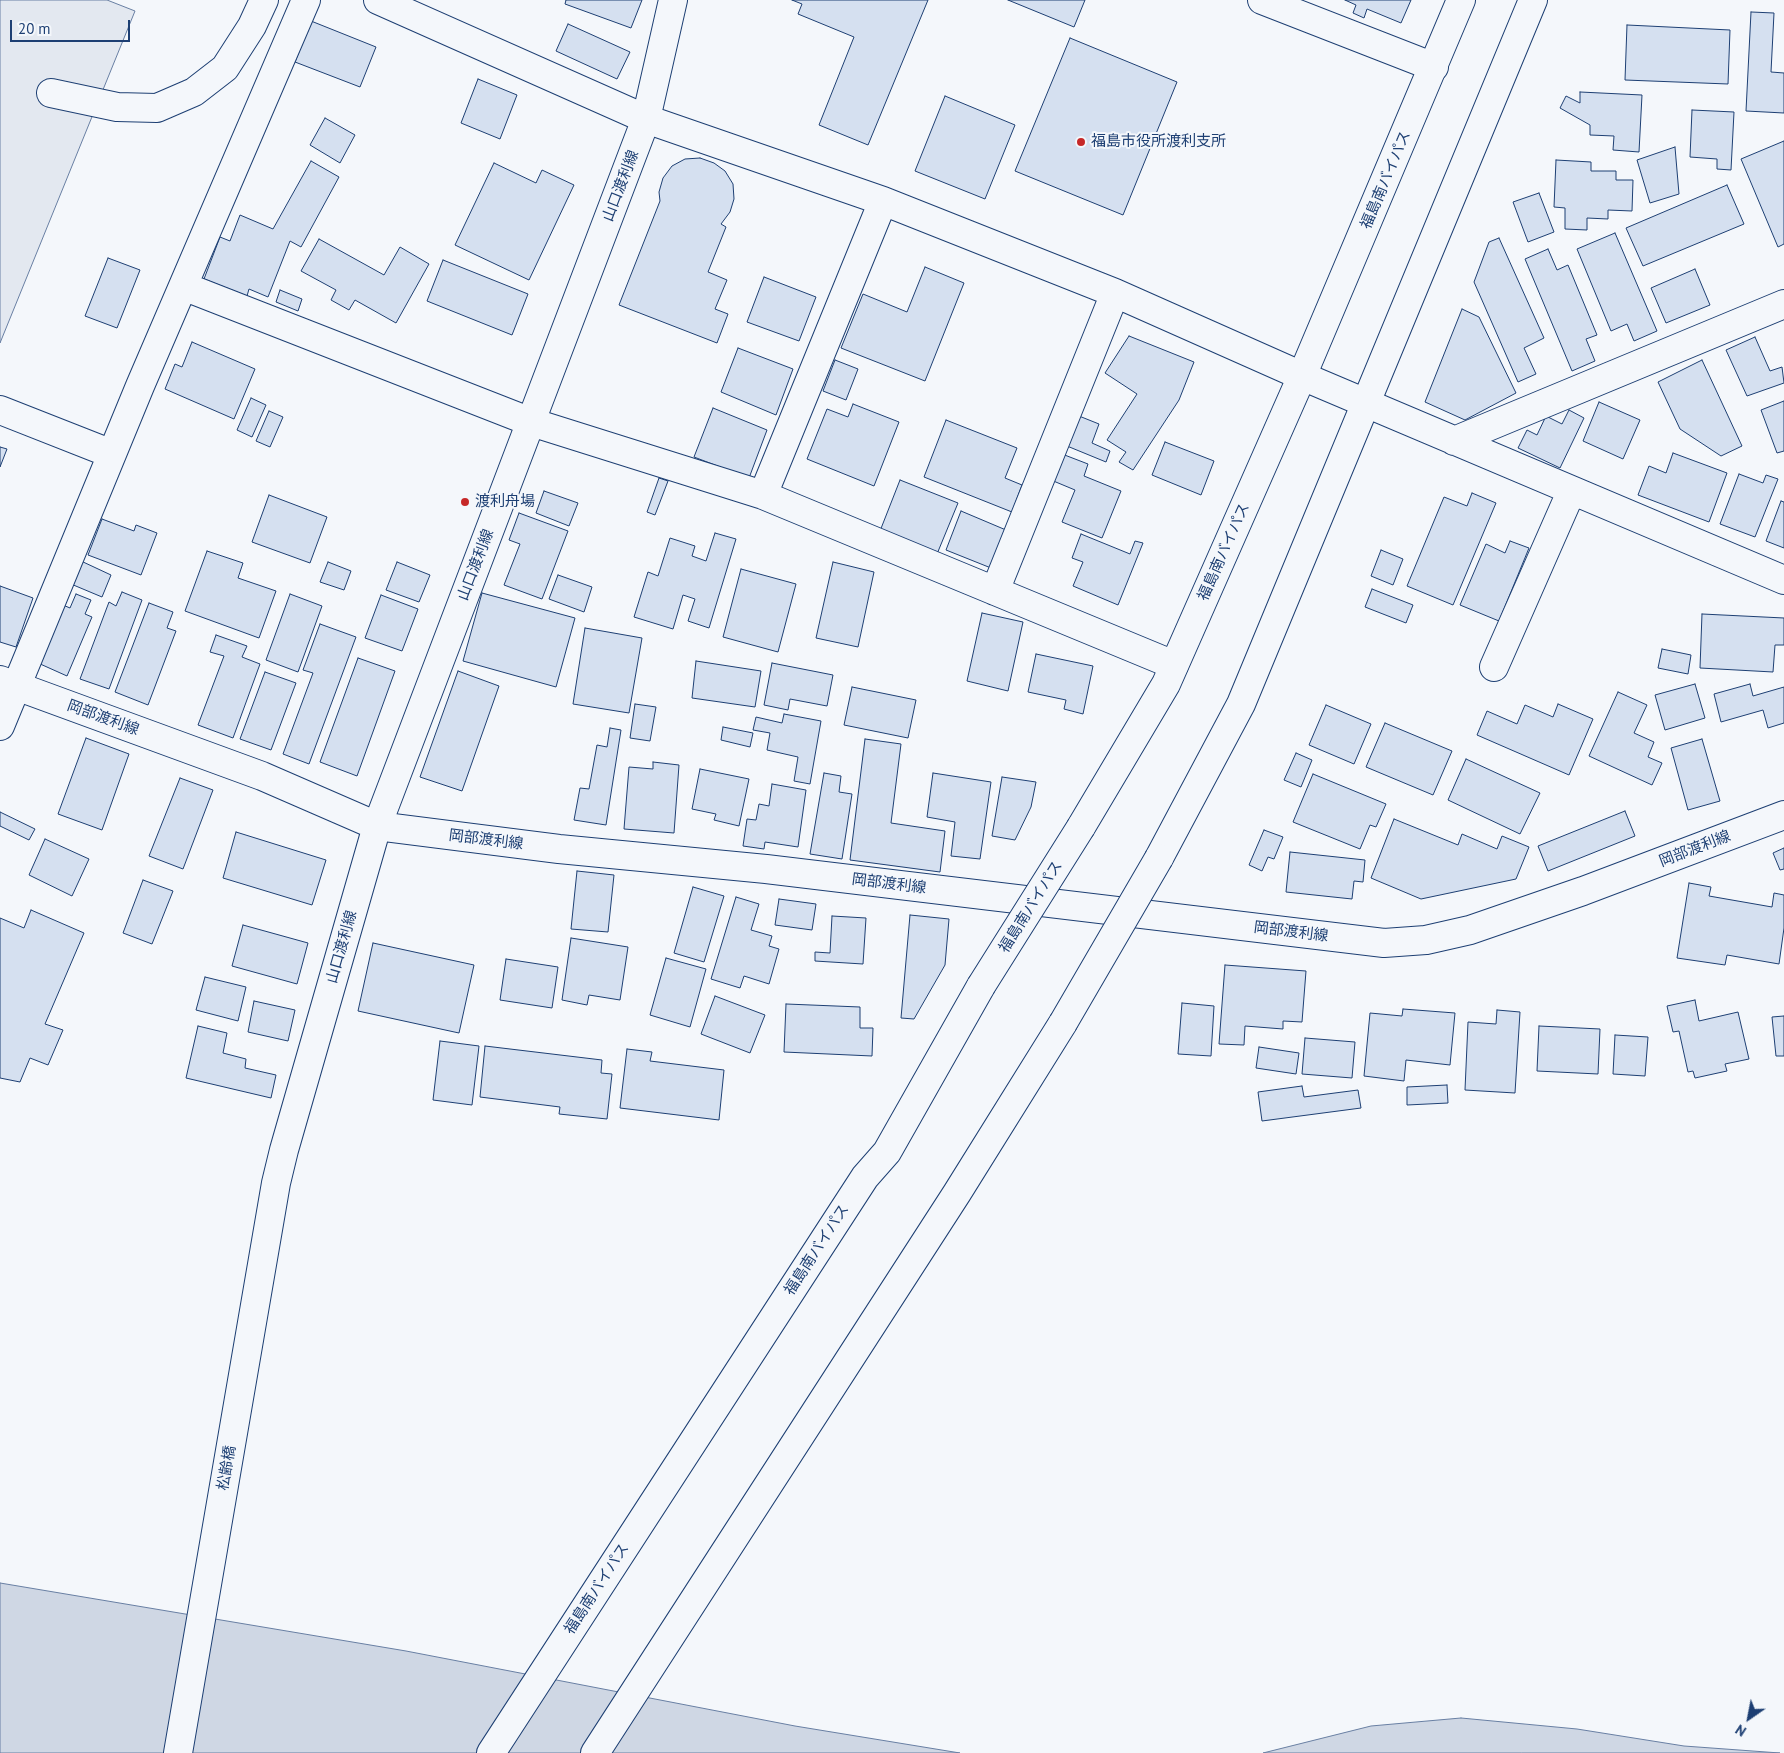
<!DOCTYPE html>
<html>
<head>
<meta charset="utf-8">
<style>
	body { margin:0 }
	#map { position:relative; width:1784px; height:1753px; overflow:hidden; background:#f4f7fb; font-family:"PT Sans",sans-serif }
	canvas { display:block }
	.north { position:absolute; left:1724px; top:1693px; width:50px; height:50px; -webkit-text-stroke:4px #f4f7fb; paint-order:stroke; rotate:213deg; font-size:14px; font-weight:700; line-height:20px; text-align:center; color:#1d3f73 }
	.north::after { content:''; display:block; margin:auto; width:18px; height:22px; background:#1d3f73; clip-path:polygon(50% 0,100% 100%,50% 72%,0 100%) }
	.scale { position:absolute; left:10px; top:20px; width:120px; height:22px; box-sizing:border-box; border:2px solid #1d3f73; border-top:0; padding-left:6px; font-size:15px; line-height:18px; white-space:nowrap; color:#1d3f73; -webkit-text-stroke:4px #f4f7fb; paint-order:stroke }
</style>
</head>
<body>
<div id="map">
<canvas width="1784" height="1753"></canvas>
<div class="north">N</div>
<div class="scale">20 m</div>
</div>
<script>
const ctx = document.querySelector('canvas').getContext('2d');
ctx.lineJoin = 'round';
function fillPath(path, color) { ctx.fillStyle = color; ctx.fill(path, 'evenodd'); }
const shape = rows => new Path2D(rows.map(r => 'M' + r).join(''));
function stroke(path, color, width, dash) { ctx.strokeStyle = color; ctx.lineWidth = width; ctx.lineCap = dash ? 'butt' : 'round'; ctx.setLineDash(dash || []); ctx.stroke(path); }
function label(font, color, halo, rows, align = 'center') {
  ctx.font = font + ' "PT Sans","Noto Sans JP",sans-serif'; ctx.lineWidth = 4; ctx.setLineDash([]); ctx.textBaseline = 'middle'; ctx.strokeStyle = halo; ctx.fillStyle = color; for (const [text, x, y, turn = 0] of rows) {
    ctx.save(); ctx.translate(x, y); ctx.rotate((+turn || 0) * Math.PI / 180); ctx.textAlign = isNaN(turn) ? turn : align; if (halo) ctx.strokeText(text, 0, 0); ctx.fillText(text, 0, 0); ctx.restore();
  }
}
const parking = shape([
	[0,0,107,0,135,11,0,343,0,0]
]);
const water = shape([
	[0,1583,406,1651,795,1726,960,1753,0,1753,0,1583],
	[1461,1718,1577,1729,1684,1746,1780,1753,1263,1753,1371,1726,1461,1718]
]);
const building = shape([
	[566,0,642,0,631,28,565,4,566,0],
	[792,0,928,0,868,145,819,125,854,37,798,14,802,4,792,0],
	[1008,0,1085,0,1074,27,1008,0],
	[1345,0,1411,0,1401,23,1367,9,1364,18,1353,13,1356,5,1345,0],
	[1751,12,1774,13,1771,72,1784,73,1784,113,1746,111,1751,12],
	[311,21,376,47,360,87,295,62,311,21],
	[568,24,630,52,617,79,556,51,568,24],
	[1627,25,1730,30,1728,84,1625,80,1627,25],
	[1070,38,1177,82,1123,215,1015,171,1070,38],
	[478,79,517,95,500,139,461,123,478,79],
	[1580,92,1642,95,1639,152,1613,150,1614,136,1590,135,1590,125,1560,108,1566,96,1580,103,1580,92],
	[945,96,1015,125,985,199,915,171,945,96],
	[1692,110,1734,112,1731,170,1717,169,1717,159,1690,157,1692,110],
	[325,118,355,135,340,163,310,145,325,118],
	[1784,141,1784,244,1778,247,1741,159,1784,141],
	[1675,147,1679,194,1650,203,1637,160,1675,147],
	[700,158,714,163,725,171,733,184,734,199,730,212,721,224,726,227,708,272,727,280,715,309,728,314,717,343,619,305,660,201,659,192,663,178,672,166,685,159,700,158],
	[1556,160,1591,162,1591,171,1616,171,1616,180,1633,180,1632,211,1608,210,1608,219,1587,218,1587,230,1565,229,1565,208,1554,207,1556,160],
	[311,161,339,177,301,247,290,241,268,297,249,289,247,296,204,279,220,237,230,241,240,215,273,229,311,161],
	[494,163,536,183,542,170,574,185,529,280,455,245,494,163],
	[1727,185,1744,224,1643,266,1626,228,1727,185],
	[1539,193,1554,232,1528,242,1513,202,1539,193],
	[1615,233,1657,331,1634,341,1627,324,1611,331,1577,249,1615,233],
	[1499,238,1544,338,1524,348,1536,374,1518,382,1474,282,1489,242,1499,238],
	[319,239,384,275,400,247,429,264,396,323,355,300,349,310,331,300,336,290,301,271,319,239],
	[1548,249,1557,270,1568,265,1597,335,1586,339,1595,361,1572,371,1525,259,1548,249],
	[108,258,140,270,117,328,85,316,108,258],
	[443,260,528,294,512,335,427,301,443,260],
	[925,267,964,283,925,381,841,348,863,294,907,312,925,267],
	[1695,269,1710,305,1666,323,1651,288,1695,269],
	[764,277,816,297,799,341,747,322,764,277],
	[280,290,302,299,298,311,276,302,280,290],
	[1462,309,1479,317,1516,393,1465,420,1425,402,1462,309],
	[1129,336,1194,362,1179,400,1133,470,1119,462,1126,452,1107,440,1137,394,1105,373,1129,336],
	[1755,337,1770,371,1782,367,1784,383,1747,396,1726,350,1755,337],
	[192,342,255,369,234,419,165,389,175,364,182,367,192,342],
	[738,348,793,369,776,415,721,392,738,348],
	[835,360,858,369,846,400,823,391,835,360],
	[1702,360,1742,446,1721,456,1680,429,1658,382,1702,360],
	[251,398,266,405,252,437,237,430,251,398],
	[1784,401,1784,451,1777,453,1761,410,1784,401],
	[1599,402,1640,420,1623,459,1583,441,1599,402],
	[853,404,899,422,874,486,807,459,827,409,848,417,853,404],
	[713,408,767,430,749,478,694,457,713,408],
	[1569,410,1584,418,1560,468,1518,448,1527,430,1537,435,1546,416,1562,424,1569,410],
	[269,411,283,417,270,447,256,441,269,411],
	[1079,416,1099,424,1092,443,1110,451,1106,462,1067,446,1079,416],
	[946,420,1017,448,1005,478,1022,485,1012,512,924,477,946,420],
	[1165,442,1214,461,1201,495,1152,475,1165,442],
	[0,447,7,449,0,467,0,447],
	[1673,453,1727,473,1709,522,1638,495,1649,466,1666,473,1673,453],
	[1062,454,1088,464,1084,476,1121,491,1102,538,1062,522,1075,490,1051,480,1062,454],
	[1739,474,1763,483,1766,475,1778,479,1755,537,1720,524,1739,474],
	[659,478,668,481,655,515,647,512,659,478],
	[900,480,958,503,937,554,880,531,900,480],
	[544,491,578,503,569,526,536,513,544,491],
	[1472,493,1496,503,1453,605,1407,586,1444,497,1467,506,1472,493],
	[269,495,327,517,310,563,252,542,269,495],
	[1781,501,1784,502,1784,548,1766,541,1781,501],
	[961,511,1006,530,991,568,946,550,961,511],
	[519,513,568,531,542,599,504,585,520,544,509,540,519,513],
	[102,519,134,531,136,525,157,533,141,575,88,555,102,519],
	[715,533,736,539,709,628,688,621,695,599,683,595,673,629,634,617,648,572,658,576,670,538,695,546,692,556,706,561,715,533],
	[1081,534,1130,554,1135,541,1143,543,1118,605,1073,586,1083,562,1072,558,1081,534],
	[1510,541,1529,548,1499,621,1460,605,1486,544,1505,553,1510,541],
	[1381,550,1403,559,1393,585,1371,576,1381,550],
	[207,551,243,563,238,578,276,591,259,638,185,611,207,551],
	[81,561,111,575,102,597,71,584,81,561],
	[328,562,351,571,344,590,320,582,328,562],
	[397,562,430,575,419,602,386,590,397,562],
	[833,562,874,572,858,647,816,638,833,562],
	[741,569,796,584,778,652,723,637,741,569],
	[558,575,592,587,584,612,549,599,558,575],
	[0,586,33,598,16,647,0,642,0,586],
	[1372,589,1413,605,1406,623,1365,607,1372,589],
	[122,592,142,600,109,689,80,679,109,602,116,606,122,592],
	[482,593,575,618,556,687,463,661,482,593],
	[76,594,91,600,85,614,92,617,67,676,38,663,63,605,70,608,76,594],
	[290,594,322,606,298,672,266,660,290,594],
	[381,595,418,609,402,651,365,638,381,595],
	[149,603,173,612,167,628,176,631,148,705,115,692,149,603],
	[982,613,1023,622,1008,691,967,681,982,613],
	[1702,614,1784,618,1784,645,1775,645,1773,672,1700,668,1702,614],
	[320,624,356,637,309,764,283,754,313,673,303,670,320,624],
	[585,628,642,638,629,713,573,704,585,628],
	[216,635,247,646,242,657,260,664,233,738,198,725,224,656,210,652,216,635],
	[1662,649,1691,655,1688,674,1658,668,1662,649],
	[1036,654,1093,666,1083,714,1064,709,1066,700,1028,692,1036,654],
	[358,658,395,671,357,776,320,762,358,658],
	[696,661,761,671,755,707,692,698,696,661],
	[772,663,833,675,827,706,790,699,788,710,764,705,772,663],
	[458,671,499,686,462,791,420,777,458,671],
	[265,672,296,683,271,750,240,739,265,672],
	[1695,684,1705,718,1665,730,1655,695,1695,684],
	[1750,684,1753,696,1784,687,1784,723,1768,728,1763,710,1721,722,1714,694,1750,684],
	[852,687,916,700,908,738,844,725,852,687],
	[1618,692,1647,705,1634,733,1654,742,1648,757,1662,763,1652,785,1589,756,1618,692],
	[635,704,656,707,650,741,630,738,635,704],
	[1558,704,1593,719,1569,775,1477,735,1487,711,1517,724,1525,705,1553,717,1558,704],
	[1326,705,1371,724,1354,764,1309,745,1326,705],
	[784,714,821,721,810,784,794,781,798,757,767,750,770,733,753,730,756,717,782,723,784,714],
	[1385,723,1452,751,1433,795,1366,767,1385,723],
	[723,727,753,733,750,747,721,740,723,727],
	[610,728,621,730,606,825,574,820,580,788,589,789,597,745,607,747,610,728],
	[86,738,129,754,102,830,58,814,86,738],
	[865,739,901,744,891,823,945,831,940,872,850,860,865,739],
	[1702,739,1720,801,1688,810,1671,748,1702,739],
	[1296,753,1312,760,1301,787,1284,780,1296,753],
	[1466,759,1540,793,1520,834,1448,800,1466,759],
	[653,762,679,765,674,833,624,829,629,767,653,769,653,762],
	[700,769,749,779,739,826,714,820,716,814,692,809,700,769],
	[824,773,841,776,839,792,852,794,842,859,810,854,824,773],
	[933,773,991,782,980,859,951,856,955,822,927,817,933,773],
	[1313,774,1386,804,1376,827,1370,825,1360,849,1293,822,1313,774],
	[1002,777,1036,782,1031,807,1015,840,992,836,1002,777],
	[180,778,213,790,183,869,149,856,180,778],
	[772,784,806,790,798,847,765,842,764,849,743,846,747,819,756,820,759,804,769,806,772,784],
	[1625,811,1635,836,1548,871,1538,846,1625,811],
	[0,812,35,829,29,840,0,826,0,812],
	[1394,819,1458,845,1462,834,1497,849,1502,836,1529,847,1516,879,1421,899,1371,878,1394,819],
	[1264,830,1283,837,1274,859,1268,857,1262,871,1249,865,1264,830],
	[236,832,326,860,312,905,223,878,236,832],
	[45,839,89,859,72,896,29,875,45,839],
	[1784,848,1784,869,1780,870,1773,853,1784,848],
	[1290,852,1365,860,1363,882,1354,881,1352,899,1286,892,1290,852],
	[577,871,614,875,608,932,571,929,577,871],
	[143,880,173,891,152,944,123,933,143,880],
	[1689,883,1711,887,1709,896,1772,907,1774,893,1784,895,1784,928,1779,964,1727,955,1725,965,1677,958,1689,883],
	[693,887,724,896,704,962,674,953,693,887],
	[736,897,759,904,751,930,772,936,769,946,779,949,769,984,744,976,740,988,711,979,736,897],
	[779,899,816,904,812,930,775,925,779,899],
	[31,910,84,933,45,1024,63,1030,48,1065,30,1058,20,1082,0,1078,0,918,24,928,31,910],
	[910,915,949,919,945,965,914,1019,901,1018,910,915],
	[832,916,866,918,863,964,815,961,815,952,830,953,832,916],
	[243,925,308,943,297,984,232,966,243,925],
	[571,938,628,947,620,1000,589,995,587,1005,562,1000,571,938],
	[373,943,474,965,459,1033,358,1011,373,943],
	[666,958,706,969,690,1027,650,1015,666,958],
	[506,959,558,967,552,1008,500,1000,506,959],
	[1225,965,1306,971,1302,1022,1283,1021,1283,1029,1245,1026,1244,1045,1219,1044,1225,965],
	[205,977,246,987,238,1021,196,1010,205,977],
	[715,996,765,1015,750,1053,701,1034,715,996],
	[1695,1000,1699,1021,1738,1012,1749,1059,1725,1064,1727,1071,1695,1078,1693,1071,1688,1072,1679,1031,1673,1032,1667,1006,1695,1000],
	[254,1001,295,1010,288,1041,248,1032,254,1001],
	[1182,1003,1214,1006,1211,1056,1178,1054,1182,1003],
	[786,1004,860,1007,860,1028,873,1028,872,1056,784,1052,786,1004],
	[1403,1009,1455,1013,1450,1065,1406,1060,1404,1081,1364,1076,1370,1013,1402,1016,1403,1009],
	[1497,1010,1520,1012,1515,1093,1465,1090,1468,1022,1496,1024,1497,1010],
	[1784,1016,1784,1056,1776,1056,1772,1017,1784,1016],
	[198,1026,227,1033,223,1053,246,1059,245,1068,276,1075,271,1098,186,1078,198,1026],
	[1539,1026,1600,1029,1598,1074,1537,1071,1539,1026],
	[1615,1035,1648,1037,1645,1076,1613,1074,1615,1035],
	[1305,1038,1355,1042,1352,1078,1302,1074,1305,1038],
	[440,1041,479,1046,472,1105,433,1100,440,1041],
	[485,1046,602,1060,601,1073,612,1074,607,1119,559,1114,560,1107,480,1097,485,1046],
	[1259,1047,1299,1053,1296,1074,1256,1068,1259,1047],
	[627,1049,652,1052,650,1061,724,1070,719,1120,620,1108,627,1049],
	[1447,1085,1448,1103,1407,1105,1407,1087,1447,1085],
	[1302,1086,1304,1097,1358,1090,1361,1108,1262,1121,1258,1092,1302,1086]
]);
const minor = shape([
	[673,0,646,119,883,201,1115,293,1302,376,1784,580],
	[1262,0,1434,67],
	[51,93,117,107,157,108,194,92,225,68,252,26,264,0],
	[183,286,531,422,763,495,883,201],
	[0,410,112,454],
	[1454,441,1784,304],
	[763,495,1174,665],
	[995,591,1115,293],
	[1494,667,1571,492],
	[0,726,140,386,306,0]
]);
const major = shape([
	[0,680,262,776,377,826,559,849,766,869,1384,943,1426,940,1470,930,1583,891,1784,815],
	[178,1753,276,1183,284,1150,377,826,646,119,378,0]
]);
const highway = shape([
	[1081,827,1166,684,1302,376,1461,0],
	[1159,858,1241,704,1533,0],
	[491,1753,865,1177,887,1152,981,986],
	[595,1753,957,1193,1063,1023]
]);
const highwayBridge = shape([
	[981,986,1081,827],
	[1063,1023,1159,858]
]);
const markers = [
	[1081,142,5,"#c62828"],
	[465,502,5,"#c62828"]
];
const poiNames = [
	["福島市役所渡利支所",1091,142],
	["渡利舟場",475,502]
];
const streetNames = [
	["福島南バイパス",1386,180,-67],
	["山口渡利線",621,186,-69],
	["福島南バイパス",1224,552,-66],
	["山口渡利線",476,565,-69],
	["岡部渡利線",103,718,20],
	["岡部渡利線",486,840,7],
	["岡部渡利線",1695,849,-21],
	["岡部渡利線",889,884,7],
	["福島南バイパス",1031,907,-58],
	["岡部渡利線",1291,932,7],
	["山口渡利線",342,947,-74],
	["福島南バイパス",817,1250,-57],
	["松齢橋",227,1468,-80],
	["福島南バイパス",597,1589,-57]
];
fillPath(parking, '#e3e8f0');
stroke(parking, '#687fa3', 1);
fillPath(water, '#cfd7e4');
stroke(water, '#687fa3', 1);
fillPath(building, '#d5e0f0');
stroke(building, '#1d3f73', 1);
stroke(minor, '#1d3f73', 30);
stroke(major, '#1d3f73', 30);
stroke(highway, '#1d3f73', 30);
stroke(minor, '#f4f7fb', 28);
stroke(major, '#f4f7fb', 28);
stroke(highway, '#f4f7fb', 28);
stroke(highwayBridge, '#1d3f73', 30, []);
stroke(highwayBridge, '#f4f7fb', 28);
for (const [x, y, r, color] of markers) { const dot = new Path2D(); dot.arc(x, y, r, 0, 2 * Math.PI); ctx.fillStyle = color; ctx.fill(dot); stroke(dot, '#f4f7fb', 2); }
label('15px', '#1d3f73', '#f4f7fb', poiNames, 'left');
label('15px', '#1d3f73', '#f4f7fb', streetNames);
</script>
</body>
</html>
